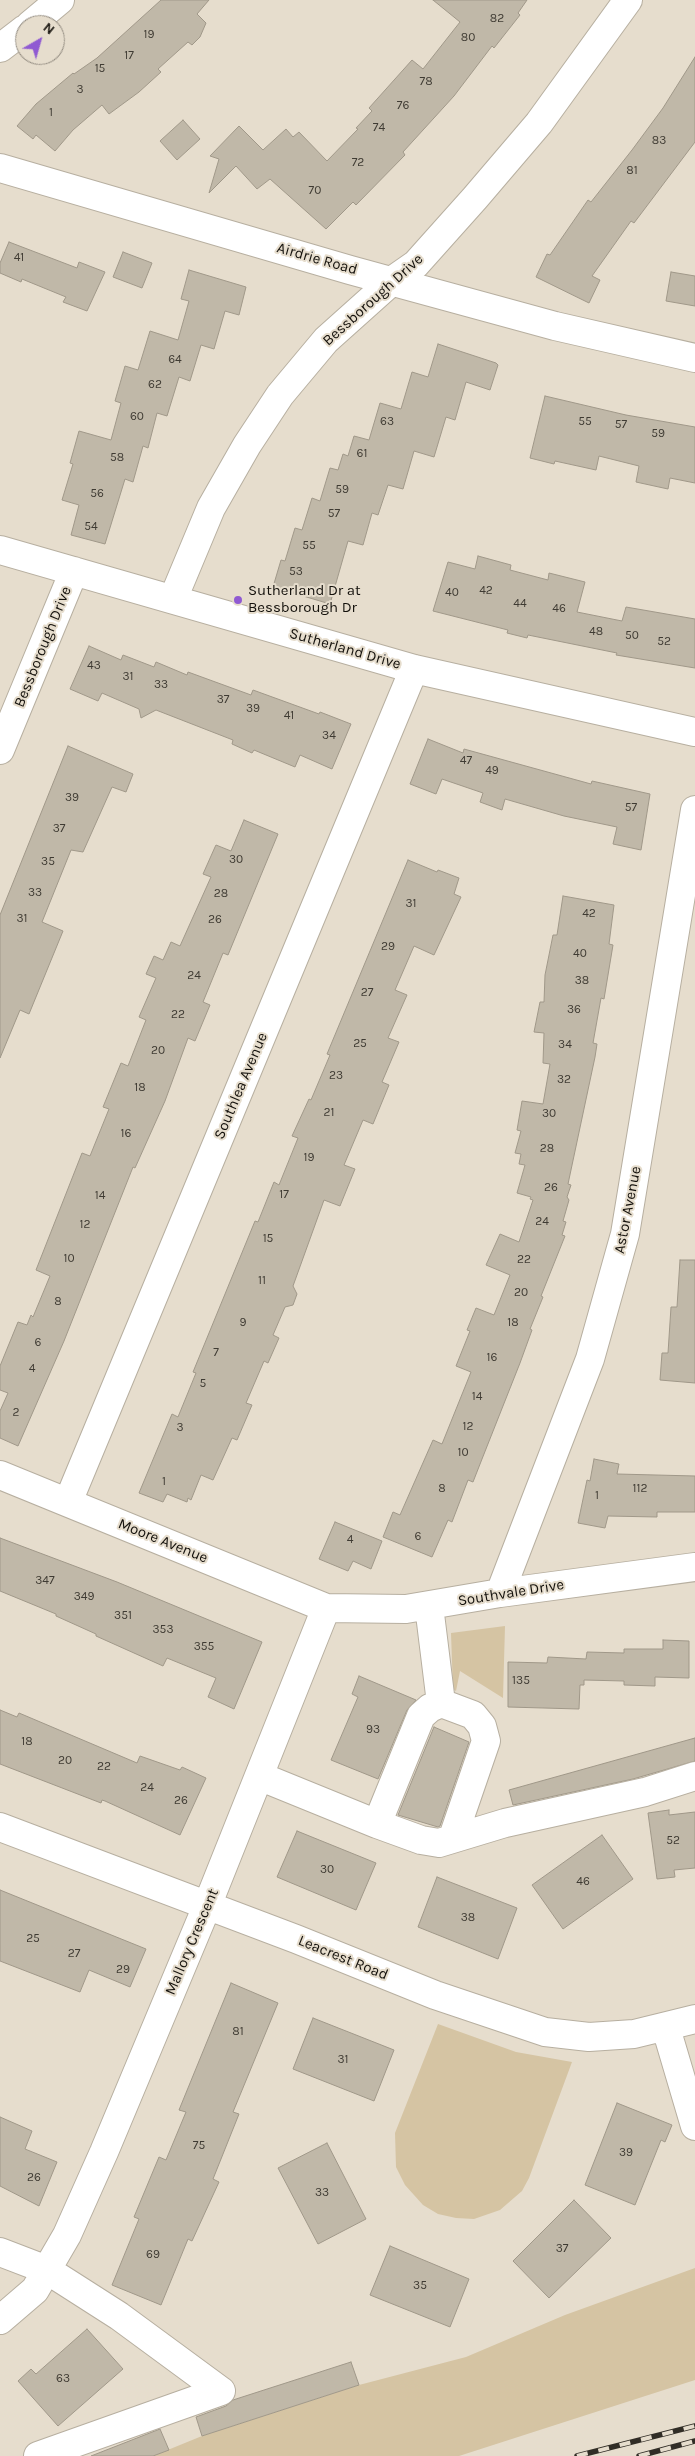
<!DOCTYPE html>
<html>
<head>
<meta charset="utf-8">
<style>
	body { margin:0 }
	#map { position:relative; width:695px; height:2456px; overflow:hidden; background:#e6ddcd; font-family:Karla,sans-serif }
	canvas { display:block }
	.north { position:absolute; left:15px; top:15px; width:50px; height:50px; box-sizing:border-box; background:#e6ddcd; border:1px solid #928b80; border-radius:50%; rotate:38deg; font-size:14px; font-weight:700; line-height:20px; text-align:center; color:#14110c }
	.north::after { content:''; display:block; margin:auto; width:18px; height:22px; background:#905ad2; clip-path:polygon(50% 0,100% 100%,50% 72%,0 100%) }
</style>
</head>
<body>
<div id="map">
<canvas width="695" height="2456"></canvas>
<div class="north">N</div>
</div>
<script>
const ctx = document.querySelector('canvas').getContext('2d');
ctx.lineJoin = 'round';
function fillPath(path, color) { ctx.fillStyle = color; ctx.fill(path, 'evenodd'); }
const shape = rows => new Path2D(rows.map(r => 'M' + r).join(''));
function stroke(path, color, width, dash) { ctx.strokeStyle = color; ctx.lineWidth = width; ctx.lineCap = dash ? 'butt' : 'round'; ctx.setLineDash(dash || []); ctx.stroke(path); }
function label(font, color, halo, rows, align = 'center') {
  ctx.font = font + ' Karla,sans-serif'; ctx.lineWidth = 4; ctx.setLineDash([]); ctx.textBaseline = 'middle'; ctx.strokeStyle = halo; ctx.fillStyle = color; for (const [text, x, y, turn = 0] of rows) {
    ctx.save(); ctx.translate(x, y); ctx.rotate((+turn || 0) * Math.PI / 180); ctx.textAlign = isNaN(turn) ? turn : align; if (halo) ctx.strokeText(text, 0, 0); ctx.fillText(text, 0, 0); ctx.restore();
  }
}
const green = shape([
	[505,1626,503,1698,460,1671,456,1691,453,1689,451,1633],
	[438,2024,516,2052,572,2062,529,2178,522,2191,500,2210,474,2219,456,2218,438,2214,423,2205,405,2185,396,2167,395,2133],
	[695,2268,695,2380,459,2456,153,2456,202,2436,359,2385,466,2357,565,2315]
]);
const building = shape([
	[161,0,209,0,197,14,206,23,200,37,192,45,188,42,158,69,161,72,139,92,109,114,102,105,73,130,55,151,36,135,33,139,17,126,36,104,73,73,74,74,97,58,161,0],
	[433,0,527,0,518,13,520,15,494,48,492,46,454,96,403,152,405,155,356,205,353,202,326,229,270,179,257,189,236,166,209,193,219,159,210,156,239,126,263,150,286,129,293,137,299,132,327,161,358,129,356,128,372,111,369,108,412,60,423,69,460,22,433,0],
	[695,57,695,142,634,223,631,221,592,276,600,280,589,303,536,277,547,254,550,255,588,200,591,202,632,150,663,108,695,57],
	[183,120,200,139,177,160,160,141,183,120],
	[9,242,77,268,79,262,105,272,87,311,63,302,66,297,22,279,21,282,0,273,0,263,9,242],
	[123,252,152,263,142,288,113,277,123,252],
	[189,270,246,287,239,315,225,311,214,349,201,345,190,381,179,377,167,416,157,413,148,448,143,446,133,482,125,479,105,544,71,535,79,505,62,500,73,464,70,463,79,431,111,440,121,403,115,401,125,366,138,370,150,331,178,340,189,301,181,299,189,270],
	[671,272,695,276,695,306,666,301,671,272],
	[438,344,496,363,498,365,490,390,466,382,455,420,446,417,434,457,414,451,403,489,388,485,378,515,372,513,363,545,348,541,330,604,273,587,281,560,285,561,295,528,302,530,312,498,320,501,330,468,338,470,343,454,348,456,354,436,369,440,380,403,401,409,412,372,428,377,438,344],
	[545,396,626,415,695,427,695,483,670,478,668,489,636,482,639,466,599,456,596,470,555,461,554,464,530,458,545,396],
	[478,556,511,565,510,570,548,580,549,573,585,582,577,612,622,621,626,607,695,619,695,668,616,655,617,653,528,635,527,638,507,633,508,630,433,611,448,562,475,569,478,556],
	[89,646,121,660,123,655,154,667,156,662,187,675,188,672,251,695,253,690,319,714,320,712,351,724,332,769,300,755,295,767,254,750,252,753,232,744,233,740,156,710,141,718,139,709,102,693,98,701,70,689,89,646],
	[428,739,463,753,464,749,591,784,592,781,650,794,641,850,613,844,617,827,564,816,505,799,502,810,480,802,483,793,442,779,436,794,410,784,428,739],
	[68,746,133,774,126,792,112,787,83,852,71,850,42,922,63,931,29,1014,20,1010,0,1058,0,915,68,746],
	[244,820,278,834,228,955,223,953,203,1002,210,1005,195,1041,188,1038,165,1101,135,1168,133,1167,64,1341,18,1446,0,1438,0,1411,8,1393,0,1390,0,1366,18,1322,27,1325,31,1315,33,1317,50,1276,36,1270,82,1153,90,1156,109,1109,103,1107,121,1063,128,1066,146,1020,139,1017,156,978,146,974,154,956,163,960,171,942,180,946,211,877,203,874,215,847,216,845,231,851,244,820],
	[408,860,437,872,438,870,459,878,454,894,461,897,434,955,414,946,395,990,407,995,388,1038,399,1042,382,1082,389,1085,373,1124,363,1120,344,1165,355,1169,340,1206,324,1200,293,1286,297,1294,293,1305,285,1307,273,1335,279,1338,268,1363,264,1361,246,1403,252,1405,237,1440,232,1438,213,1480,201,1475,191,1500,188,1498,187,1502,167,1494,163,1502,139,1493,172,1414,178,1417,196,1373,193,1372,255,1221,258,1222,274,1182,279,1185,298,1138,292,1136,309,1099,311,1100,330,1055,327,1054,408,860],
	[563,896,614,905,609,944,613,945,604,999,601,998,593,1043,597,1044,595,1057,568,1184,571,1185,567,1197,569,1200,563,1221,566,1222,562,1235,565,1236,541,1296,543,1297,530,1329,532,1330,520,1363,482,1459,473,1482,468,1480,452,1522,448,1520,432,1557,383,1537,393,1512,400,1515,433,1440,442,1444,471,1372,456,1366,470,1331,467,1330,476,1308,494,1315,510,1275,486,1265,500,1234,519,1242,533,1200,530,1199,531,1197,517,1193,525,1165,519,1164,521,1154,515,1153,521,1131,517,1130,522,1101,543,1104,550,1064,543,1063,544,1033,534,1032,540,1002,544,1002,545,975,553,935,557,935,563,896],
	[680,1260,695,1260,695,1383,660,1380,662,1353,668,1353,671,1307,677,1307,680,1260],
	[594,1459,619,1464,617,1474,695,1476,695,1512,657,1512,657,1517,608,1516,605,1528,578,1523,587,1480,590,1481,594,1459],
	[335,1522,382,1541,371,1569,353,1561,348,1571,319,1559,335,1522],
	[0,1538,117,1582,262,1642,234,1709,208,1697,216,1678,167,1658,163,1666,96,1636,96,1634,56,1616,56,1614,0,1591,0,1538],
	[663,1640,689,1641,689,1678,655,1677,655,1686,624,1685,624,1681,584,1680,584,1685,580,1685,579,1709,508,1707,508,1662,547,1663,548,1657,586,1659,587,1652,624,1653,624,1649,663,1649,663,1640],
	[359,1676,416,1700,407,1710,378,1779,331,1760,358,1697,352,1694,359,1676],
	[0,1710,17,1717,19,1713,137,1763,140,1756,180,1770,182,1767,206,1778,180,1835,105,1801,102,1800,101,1803,0,1764,0,1710],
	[434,1727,469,1742,440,1826,438,1827,398,1815,434,1727],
	[695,1738,695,1761,633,1779,513,1805,509,1790,695,1738],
	[669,1810,669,1815,695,1812,695,1868,674,1870,675,1877,657,1879,648,1813,669,1810],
	[297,1831,376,1863,356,1910,277,1877,297,1831],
	[602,1835,633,1879,563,1929,532,1885,602,1835],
	[437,1877,517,1908,498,1959,418,1927,437,1877],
	[0,1890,146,1949,130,1987,89,1970,80,1992,0,1961,0,1890],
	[231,1983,278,2003,233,2112,239,2114,213,2179,219,2182,192,2241,188,2239,161,2305,112,2285,139,2219,134,2217,159,2157,166,2160,186,2112,179,2110,231,1983],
	[313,2018,394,2050,374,2101,293,2069,313,2018],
	[617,2103,672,2125,665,2142,661,2140,635,2205,585,2185,617,2103],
	[0,2117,32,2131,25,2149,57,2162,39,2206,0,2186,0,2117],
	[327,2143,366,2219,318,2244,278,2168,327,2143],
	[574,2200,611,2238,549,2298,513,2261,574,2200],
	[390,2246,469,2279,450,2327,370,2295,390,2246],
	[87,2329,123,2369,58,2426,18,2381,31,2369,36,2374,87,2329],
	[351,2362,359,2385,202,2436,196,2417,226,2406,233,2400,351,2362],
	[160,2429,169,2450,153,2456,91,2456,160,2429]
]);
const minor = shape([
	[30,25,60,0],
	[0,48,25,29],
	[0,168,350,270,555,326,695,358],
	[0,550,414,669,695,732],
	[173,599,211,508,247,445,280,395,326,340,393,280,416,264,475,198,539,123,628,0],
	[0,750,74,571],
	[0,1475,326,1608,406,1609,500,1593,695,1567],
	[68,1502,414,669],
	[500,1593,590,1359,625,1234,695,810],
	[429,1606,441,1703],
	[259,1776,377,1824,421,1840,439,1843,505,1823,645,1792,695,1776],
	[377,1824,421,1716,430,1708,441,1703,473,1715,482,1726,486,1741,453,1837],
	[0,1827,296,1939,435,1995,545,2032,589,2037,634,2034,695,2019],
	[666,2028,695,2126],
	[0,2252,47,2270,69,2284,119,2316,221,2391],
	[0,2320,35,2290,67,2235,104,2152,207,1906,326,1608],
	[38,2456,221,2391]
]);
const rail = shape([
	[577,2456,695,2426],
	[639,2456,695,2441]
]);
const markers = [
	[238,600,5,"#905ad2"]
];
const numberNames = [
	["82",497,19],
	["19",149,35],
	["80",468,38],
	["17",129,56],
	["15",100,69],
	["78",426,82],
	["3",80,90],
	["76",403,106],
	["1",51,113],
	["74",379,128],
	["83",659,141],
	["72",358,163],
	["81",632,171],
	["70",315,191],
	["41",19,258],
	["64",175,360],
	["62",155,385],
	["60",137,417],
	["63",387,422],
	["55",585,422],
	["57",621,425],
	["59",658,434],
	["61",362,454],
	["58",117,458],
	["59",342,490],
	["56",97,494],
	["57",334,514],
	["54",91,527],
	["55",309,546],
	["53",296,572],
	["42",486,591],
	["40",452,593],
	["44",520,604],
	["46",559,609],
	["48",596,632],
	["50",632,636],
	["52",664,642],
	["43",94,666],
	["31",128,677],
	["33",161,685],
	["37",223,700],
	["39",253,709],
	["41",289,716],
	["34",329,736],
	["47",466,761],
	["49",492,771],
	["39",72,798],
	["57",631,808],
	["37",59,829],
	["30",236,860],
	["35",48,862],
	["33",35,893],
	["28",221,894],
	["31",411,904],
	["42",589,914],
	["31",22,919],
	["26",215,920],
	["29",388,947],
	["40",580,954],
	["24",194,976],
	["38",582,981],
	["27",367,993],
	["36",574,1010],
	["22",178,1015],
	["25",360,1044],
	["34",565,1045],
	["20",158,1051],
	["23",336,1076],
	["32",564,1080],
	["18",140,1088],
	["21",329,1113],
	["30",549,1114],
	["16",126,1134],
	["28",547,1149],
	["19",309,1158],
	["26",551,1188],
	["17",284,1195],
	["14",100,1196],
	["24",542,1222],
	["12",85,1225],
	["15",268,1239],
	["10",69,1259],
	["22",524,1260],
	["11",262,1281],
	["20",521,1293],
	["8",58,1302],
	["9",243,1323],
	["18",513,1323],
	["6",38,1343],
	["7",216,1353],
	["16",492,1358],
	["4",32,1369],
	["5",203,1384],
	["14",477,1397],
	["2",16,1413],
	["12",468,1427],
	["3",180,1428],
	["10",463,1453],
	["1",164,1482],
	["8",442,1489],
	["112",640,1489],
	["1",597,1496],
	["6",418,1537],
	["4",350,1540],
	["347",45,1581],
	["349",84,1597],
	["351",123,1616],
	["353",163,1630],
	["355",204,1647],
	["135",521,1681],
	["93",373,1730],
	["18",27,1742],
	["20",65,1761],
	["22",104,1767],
	["24",147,1788],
	["26",181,1801],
	["52",673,1841],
	["30",327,1870],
	["46",583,1882],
	["38",468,1918],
	["25",33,1939],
	["27",74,1954],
	["29",123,1970],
	["81",238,2032],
	["31",343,2060],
	["75",199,2146],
	["39",626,2153],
	["26",34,2178],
	["33",322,2193],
	["37",562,2249],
	["69",153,2255],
	["35",420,2286],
	["63",63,2379]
];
const streetNames = [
	["Airdrie Road",317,259,16],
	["Bessborough Drive",373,300,-42],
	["Bessborough Drive",43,647,-68],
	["Sutherland Drive",345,649,16],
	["Southlea Avenue",241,1086,-67],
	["Astor Avenue",628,1210,-79],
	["Moore Avenue",163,1541,22],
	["Southvale Drive",511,1593,-9],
	["Mallory Crescent",192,1942,-67],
	["Leacrest Road",343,1958,22]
];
const poiNames = [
	["Sutherland Dr at",248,591],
	["Bessborough Dr",248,608]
];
fillPath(green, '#d5c4a3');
fillPath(building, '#c0b8a8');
stroke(building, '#a09889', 1);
stroke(minor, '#b7afa0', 30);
stroke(minor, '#fff', 28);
stroke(rail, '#312d26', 5.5);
stroke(rail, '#e6ddcd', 4, [11]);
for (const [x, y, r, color] of markers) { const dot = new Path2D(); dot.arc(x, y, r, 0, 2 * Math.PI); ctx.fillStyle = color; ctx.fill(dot); stroke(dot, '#e6ddcd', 2); }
label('12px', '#3f3b33', null, numberNames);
label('15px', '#14110c', '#e6ddcd', streetNames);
label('15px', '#14110c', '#e6ddcd', poiNames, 'left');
</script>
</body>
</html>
